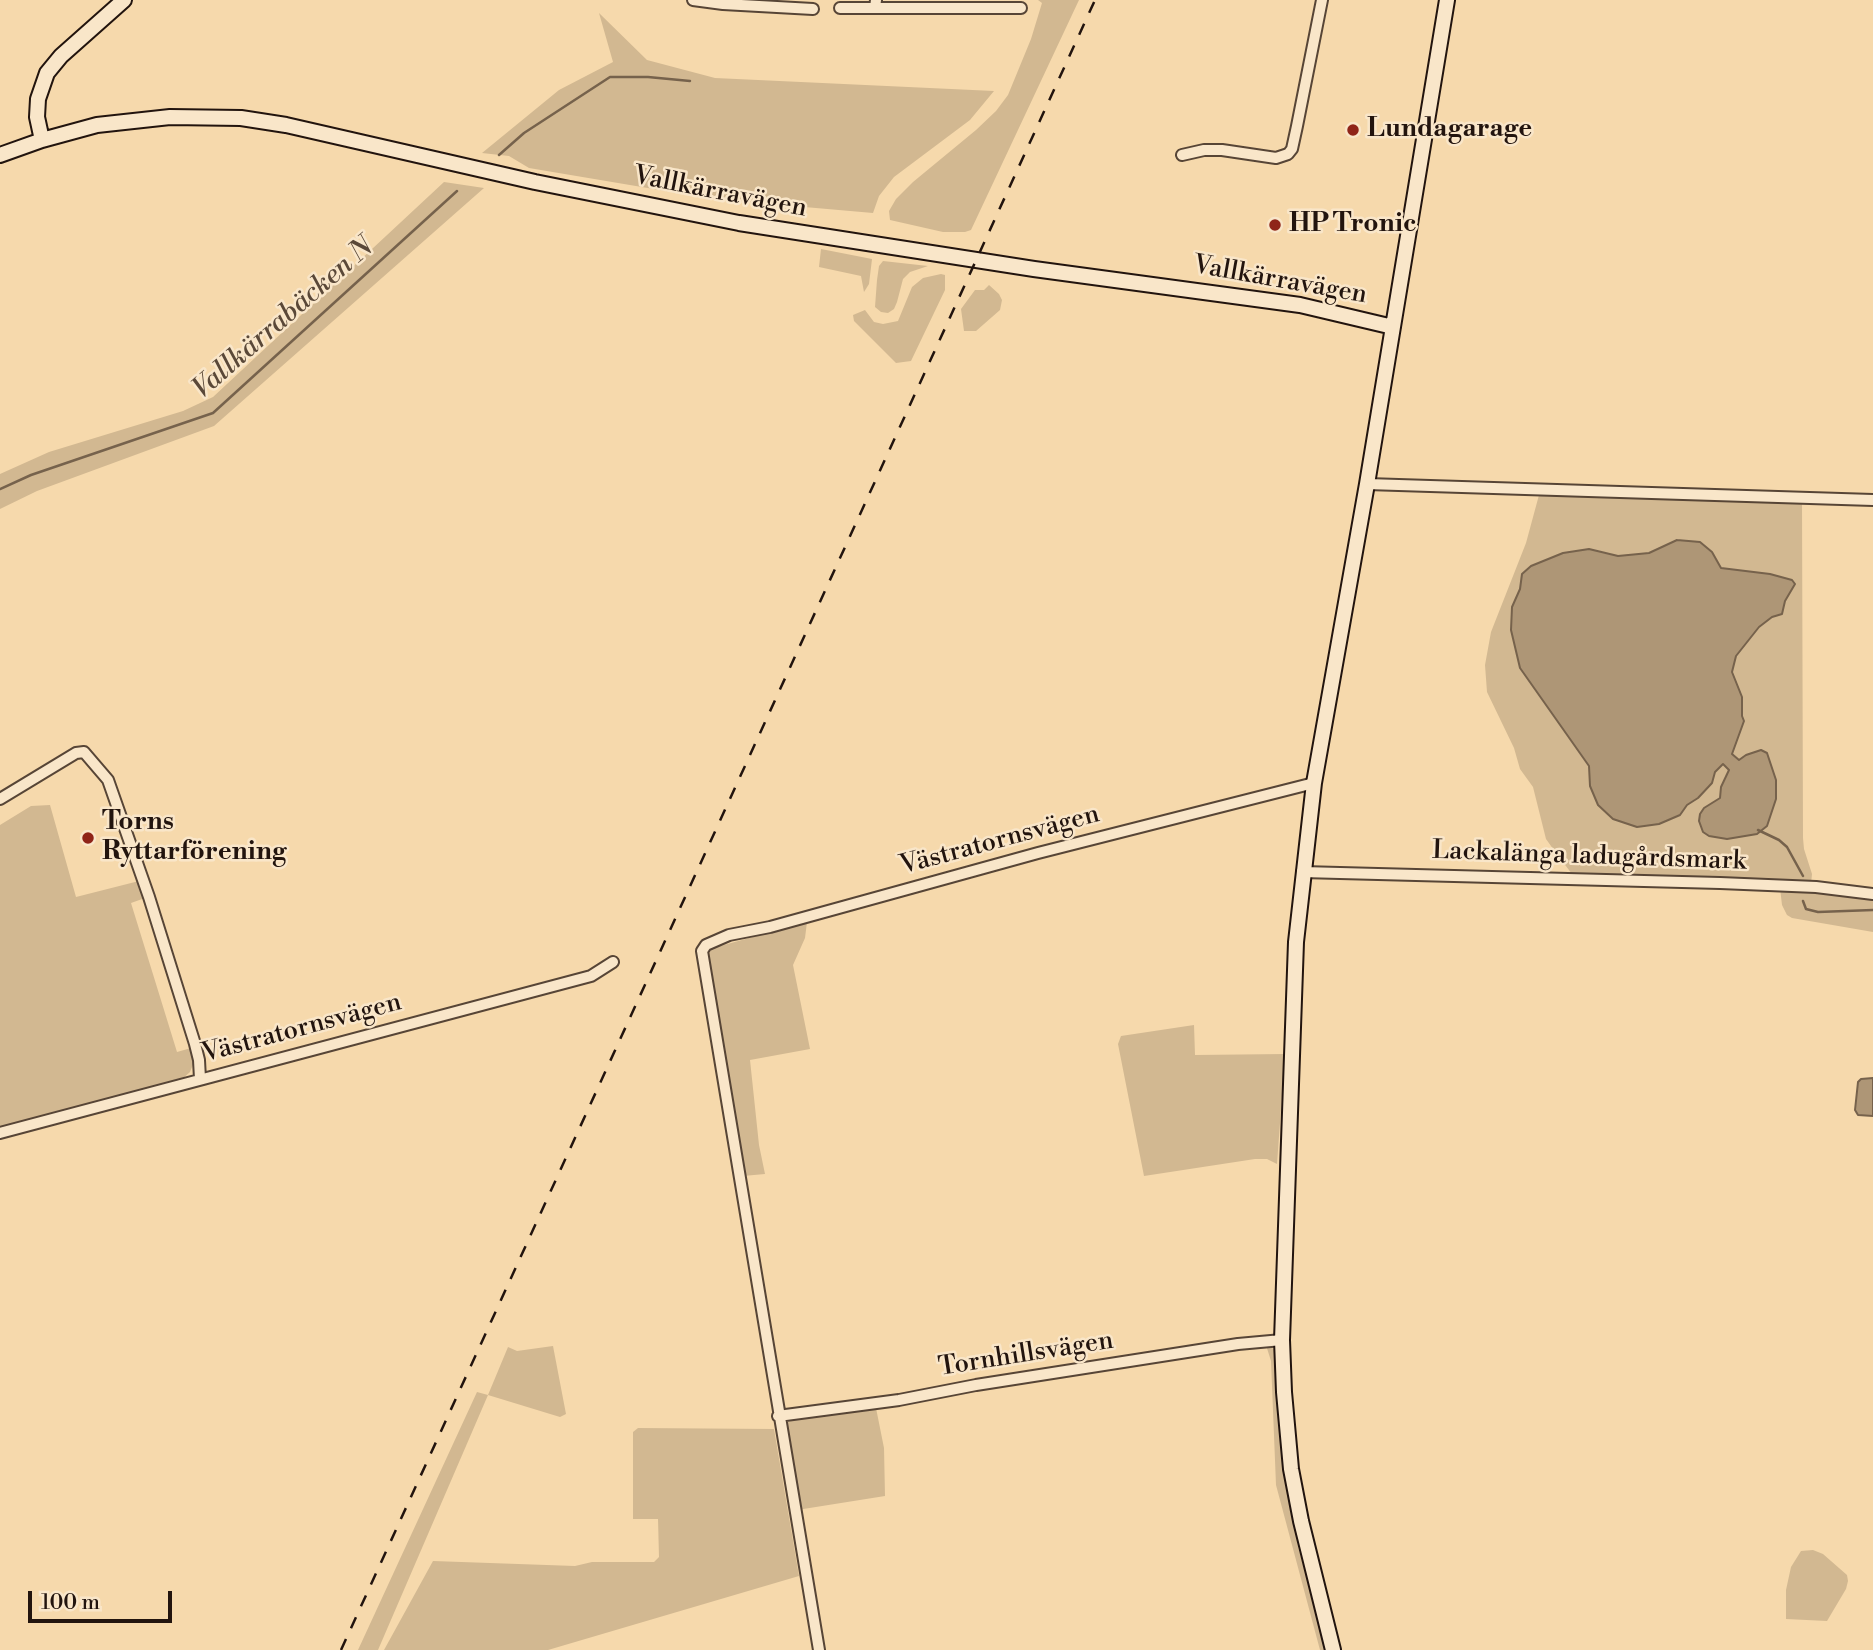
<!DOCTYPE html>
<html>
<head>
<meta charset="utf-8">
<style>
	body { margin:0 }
	#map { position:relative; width:1873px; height:1650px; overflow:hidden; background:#f6d9ac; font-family:"Libre Bodoni",serif }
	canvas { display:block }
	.scale { position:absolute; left:28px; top:1591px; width:144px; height:32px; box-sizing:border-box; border:4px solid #22140e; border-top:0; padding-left:9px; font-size:21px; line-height:24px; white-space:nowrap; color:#22140e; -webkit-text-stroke:5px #f9e6c9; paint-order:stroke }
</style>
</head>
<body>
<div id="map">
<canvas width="1873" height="1650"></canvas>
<div class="scale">100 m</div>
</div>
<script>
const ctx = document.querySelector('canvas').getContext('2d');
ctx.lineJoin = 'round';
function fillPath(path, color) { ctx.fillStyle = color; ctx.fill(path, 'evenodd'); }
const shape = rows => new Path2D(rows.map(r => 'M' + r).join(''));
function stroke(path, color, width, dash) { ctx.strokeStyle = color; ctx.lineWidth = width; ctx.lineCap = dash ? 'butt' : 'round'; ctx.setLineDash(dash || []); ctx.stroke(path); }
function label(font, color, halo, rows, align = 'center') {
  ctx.font = font + ' "Libre Bodoni",serif'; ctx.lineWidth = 5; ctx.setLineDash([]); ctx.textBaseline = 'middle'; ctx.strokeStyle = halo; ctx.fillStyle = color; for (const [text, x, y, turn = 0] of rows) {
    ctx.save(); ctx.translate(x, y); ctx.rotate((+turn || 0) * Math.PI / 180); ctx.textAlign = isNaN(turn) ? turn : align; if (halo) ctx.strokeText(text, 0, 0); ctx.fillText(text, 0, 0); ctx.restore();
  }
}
const green = shape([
	[1038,0,1079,0,971,230,965,232,943,232,890,220,889,211,896,199,913,182,976,130,996,111,1008,95,1031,39,1042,3],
	[599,13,647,60,715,78,994,91,970,120,894,177,879,196,873,213,713,199,529,168,509,156,482,153,559,90,613,62],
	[444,182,484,188,214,426,37,491,0,509,0,474,49,452,183,411,213,397],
	[821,249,872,259,869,284,864,292,861,276,819,267],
	[883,261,928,266,910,272,903,279,897,302,894,309,888,313,881,312,875,307,877,280,879,266],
	[941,274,945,275,945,290,911,361,896,363,854,321,853,315,865,310,874,322,883,324,898,321,912,287,923,278],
	[989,285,999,294,1002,300,1000,310,976,331,964,331,961,309,975,290,984,290],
	[1539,495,1802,501,1803,838,1804,849,1812,874,1811,884,1695,877,1572,874,1556,853,1546,839,1533,787,1520,769,1514,748,1487,692,1485,665,1491,632,1526,543],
	[50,805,76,897,139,881,145,898,131,903,177,1052,191,1048,194,1062,190,1072,181,1080,0,1129,0,825,31,806],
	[1780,888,1822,892,1827,895,1835,893,1873,897,1873,932,1792,918,1787,915,1782,905],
	[807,922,805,938,793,965,810,1049,750,1060,759,1145,765,1174,743,1176,707,955,713,948],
	[1194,1025,1195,1055,1285,1054,1277,1164,1267,1159,1255,1159,1144,1176,1118,1044,1121,1036],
	[1266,1345,1274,1349,1276,1356,1298,1547,1327,1650,1320,1650,1276,1485,1271,1361],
	[553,1346,566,1414,560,1417,488,1395,378,1650,358,1650,477,1392,488,1395,508,1347,517,1351],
	[876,1408,884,1448,885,1496,797,1510,785,1423,803,1417],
	[638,1428,774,1429,799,1576,548,1650,384,1650,433,1561,575,1566,592,1562,654,1562,659,1557,658,1519,633,1519,633,1432],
	[1813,1550,1823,1554,1847,1575,1848,1581,1846,1589,1827,1621,1786,1619,1786,1590,1791,1567,1801,1551]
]);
const water = shape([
	[1677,540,1700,542,1712,552,1721,568,1770,574,1792,580,1795,584,1785,601,1782,614,1772,617,1759,627,1736,656,1732,672,1742,697,1742,716,1744,721,1732,754,1739,760,1746,755,1761,750,1767,753,1776,780,1776,799,1767,826,1757,834,1727,839,1709,836,1703,832,1699,821,1700,814,1704,808,1720,798,1721,787,1729,770,1723,764,1715,772,1712,783,1698,798,1687,805,1680,815,1659,824,1637,827,1613,819,1598,805,1590,786,1589,766,1520,668,1511,630,1512,607,1520,589,1522,574,1531,566,1563,553,1589,549,1618,556,1649,553,1677,540],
	[1873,1078,1873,1116,1858,1115,1855,1110,1858,1082,1861,1079,1873,1078]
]);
const stream = shape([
	[499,155,524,133,610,77,648,77,690,81],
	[0,489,31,475,213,413,457,191],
	[1758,830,1779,840,1787,847,1803,876],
	[1803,901,1806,909,1818,912,1873,910]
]);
const street = shape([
	[693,0,723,4,813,9],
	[876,0,875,8,1021,8],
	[840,8,875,8],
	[1182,155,1204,150,1222,150,1276,158,1288,154,1292,149,1297,126,1322,0],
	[1367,484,1873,500],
	[0,799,76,753,84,752,108,780,149,897,195,1044,199,1060,200,1079],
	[1302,872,1720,883,1816,887,1873,894],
	[0,1133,591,976,613,962],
	[778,1416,899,1400,976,1385,1238,1344,1282,1340],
	[819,1650,702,951,706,945,729,935,770,927,1038,853,1314,783]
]);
const secondary = shape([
	[42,140,37,117,38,99,47,73,61,56,124,0],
	[0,155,42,140,97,125,170,117,241,118,286,125,535,182,739,223,1034,269,1300,305,1393,327],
	[1333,1650,1301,1521,1291,1469,1284,1392,1282,1340,1296,942,1314,783,1367,484,1447,0]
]);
const rail = shape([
	[341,1650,1095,0]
]);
const markers = [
	[1353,130,7,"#8f2418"],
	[1275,225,7,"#8f2418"],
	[88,838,7,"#8f2418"]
];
const poiNames = [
	["Lundagarage",1367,130],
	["HP Tronic",1289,225],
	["Torns",102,823],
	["Ryttarförening",102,853]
];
const streetNames = [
	["Vallkärravägen",720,193,11],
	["Vallkärravägen",1280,281,10],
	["Västratornsvägen",1000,841,-15],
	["Lackalänga ladugårdsmark",1589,857,2],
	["Västratornsvägen",302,1029,-15],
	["Tornhillsvägen",1026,1355,-9]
];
const waterNames = [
	["Vallkärrabäcken N",284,319,-41]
];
fillPath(green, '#d2b891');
fillPath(water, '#ae9676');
stroke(water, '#76624c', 2);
stroke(stream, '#76624c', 2.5);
stroke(street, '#574536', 14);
stroke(secondary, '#22140e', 18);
stroke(street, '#f9e6c9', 10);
stroke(secondary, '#f9e6c9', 14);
stroke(rail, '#22140e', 2.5, [12, 12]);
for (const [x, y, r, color] of markers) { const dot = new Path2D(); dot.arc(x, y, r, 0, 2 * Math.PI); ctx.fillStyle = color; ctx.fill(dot); stroke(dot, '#f9e6c9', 2.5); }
label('bold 26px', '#22140e', '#f9e6c9', poiNames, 'left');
label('26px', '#22140e', '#f9e6c9', streetNames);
label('italic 28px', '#5a4838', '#f9e6c9', waterNames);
</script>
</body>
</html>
